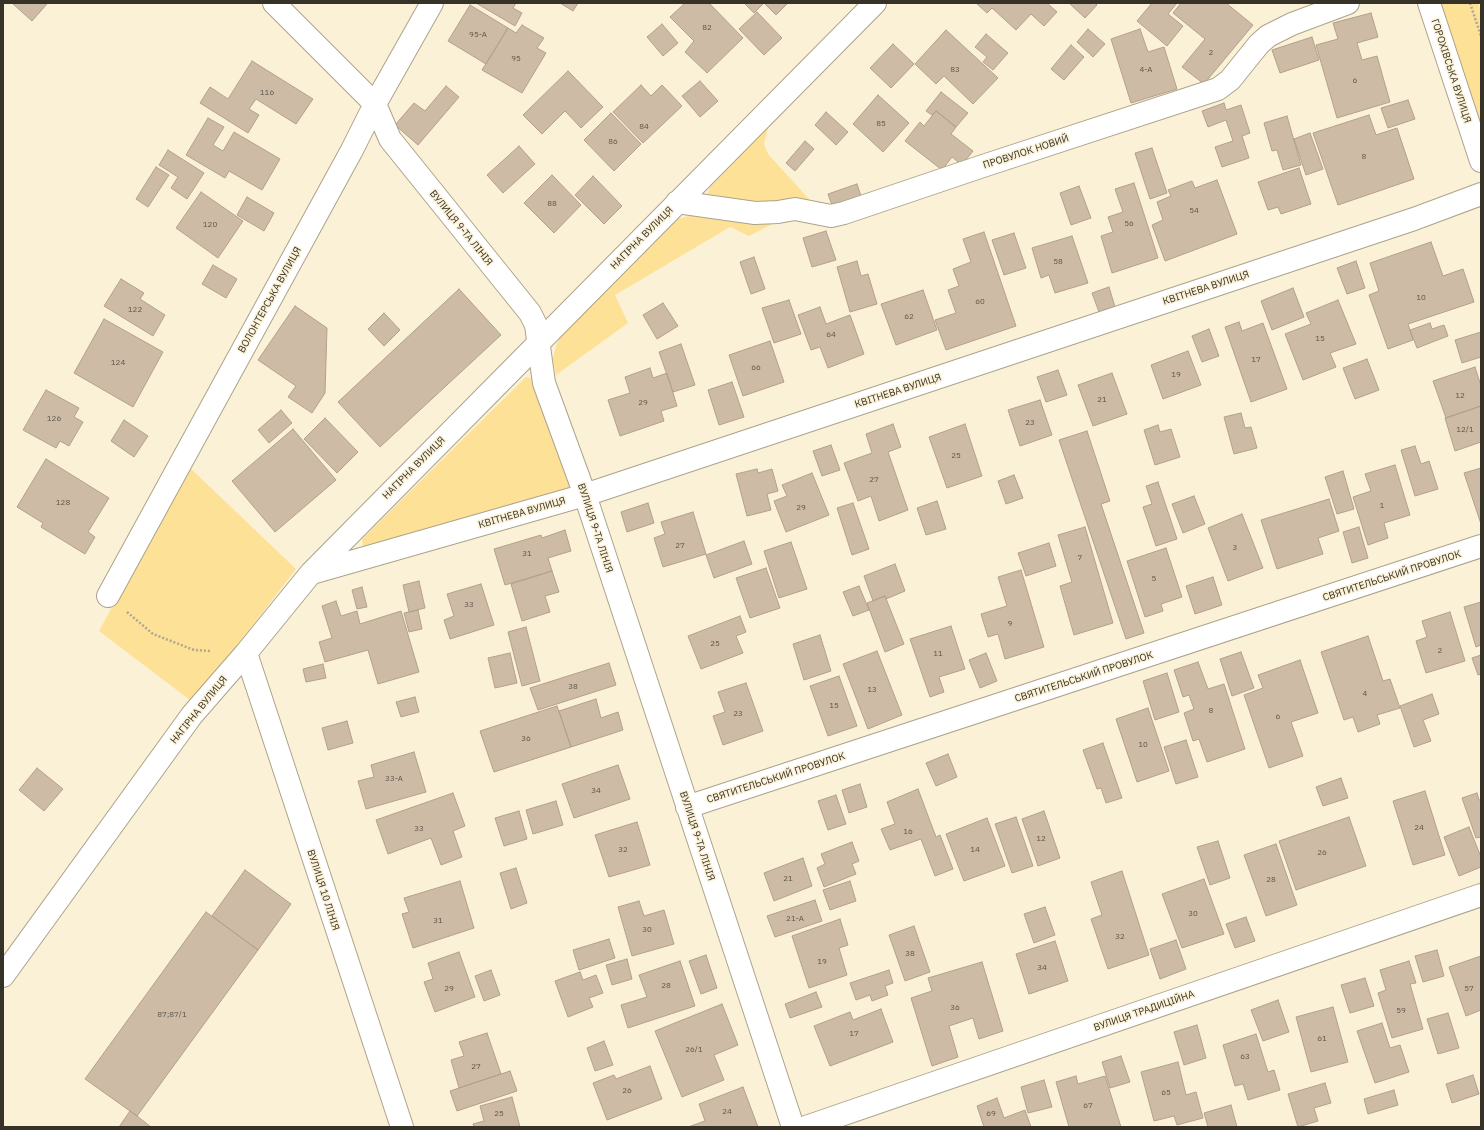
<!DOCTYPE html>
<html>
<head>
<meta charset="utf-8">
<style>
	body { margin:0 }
	#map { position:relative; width:1484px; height:1130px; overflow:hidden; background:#fbf1d7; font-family:"IBM Plex Sans",sans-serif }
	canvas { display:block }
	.frame { position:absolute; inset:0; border:4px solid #363228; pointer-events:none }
</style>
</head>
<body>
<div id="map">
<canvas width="1484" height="1130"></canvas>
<div class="frame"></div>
</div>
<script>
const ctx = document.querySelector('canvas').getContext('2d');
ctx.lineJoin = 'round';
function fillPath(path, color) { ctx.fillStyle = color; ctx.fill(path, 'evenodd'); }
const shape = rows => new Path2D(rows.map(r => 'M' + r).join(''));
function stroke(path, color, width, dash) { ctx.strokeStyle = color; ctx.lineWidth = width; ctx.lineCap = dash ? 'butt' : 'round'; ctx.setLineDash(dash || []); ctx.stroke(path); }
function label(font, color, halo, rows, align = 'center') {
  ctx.font = font + ' "IBM Plex Sans",sans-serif'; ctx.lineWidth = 3; ctx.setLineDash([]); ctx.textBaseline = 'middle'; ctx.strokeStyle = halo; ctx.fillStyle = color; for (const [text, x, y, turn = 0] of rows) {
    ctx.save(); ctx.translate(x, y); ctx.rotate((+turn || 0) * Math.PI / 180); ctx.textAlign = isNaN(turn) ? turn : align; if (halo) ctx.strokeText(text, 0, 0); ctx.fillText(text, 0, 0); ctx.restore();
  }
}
const green = shape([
	[1438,3,1478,3,1481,11,1481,131],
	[768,128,764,144,768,154,819,210,710,200,707,195,710,187],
	[697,214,784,218,749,236,730,227,615,295,628,323,556,375,553,359,556,346,563,331,673,220],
	[526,377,530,378,533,381,569,479,570,486,568,491,363,548,362,539],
	[189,467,296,569,233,651,190,700,99,631]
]);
const building = shape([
	[12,3,45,3,47,4,32,21,12,3],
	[476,3,516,3,513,8,522,13,515,26,476,3],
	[560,3,578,3,573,11,560,3],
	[685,3,709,3,743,38,707,73,685,52,694,41,670,17,685,3],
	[744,3,788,3,776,15,764,3,754,13,744,3],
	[976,3,1047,3,1057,12,1044,26,1031,14,1016,30,992,8,987,13,976,3],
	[1069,3,1095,3,1097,5,1085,18,1069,3],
	[1152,3,1177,3,1168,14,1183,26,1167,46,1137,21,1152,3],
	[1181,3,1226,3,1253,25,1204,84,1182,67,1205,39,1173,13,1181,3],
	[470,5,508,28,486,64,448,41,470,5],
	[757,12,782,38,764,55,739,29,757,12],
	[1371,13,1378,37,1357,43,1362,60,1377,56,1390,102,1337,118,1316,45,1338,39,1333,23,1371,13],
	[662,24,678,43,663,56,647,37,662,24],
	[522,25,544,38,537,48,546,53,522,93,482,70,508,28,516,33,522,25],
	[1088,29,1105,44,1093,57,1077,42,1088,29],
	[1140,29,1148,52,1164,47,1177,89,1131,103,1111,39,1140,29],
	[946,30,998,78,973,104,944,76,936,84,915,64,946,30],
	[986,34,1008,53,993,70,983,62,987,57,975,47,986,34],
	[1312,37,1319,60,1280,73,1272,50,1312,37],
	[893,44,914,64,891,88,870,68,893,44],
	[1071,45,1084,57,1064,80,1051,69,1071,45],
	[252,61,313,99,296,124,256,99,249,109,259,115,248,133,200,103,210,87,228,99,252,61],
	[568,71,603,107,581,128,565,111,542,134,523,115,568,71],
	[700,81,718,101,700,117,682,96,700,81],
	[641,85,651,96,662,85,682,106,643,143,613,112,641,85],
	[446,86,459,97,418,145,395,125,414,103,425,111,446,86],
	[941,92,968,113,956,127,936,111,932,115,926,111,941,92],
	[878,95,909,123,883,152,853,124,878,95],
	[1408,100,1415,119,1388,128,1381,108,1408,100],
	[1224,103,1226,110,1241,105,1250,133,1242,136,1249,158,1222,167,1215,147,1233,141,1226,120,1208,127,1202,111,1224,103],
	[936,111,956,127,951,134,973,151,962,165,952,157,942,170,905,141,920,122,924,126,936,111],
	[826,112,848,132,836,145,815,125,826,112],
	[611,113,641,144,614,171,584,140,611,113],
	[1369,115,1376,135,1397,128,1414,179,1338,205,1313,133,1369,115],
	[1287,116,1301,165,1283,170,1277,150,1272,151,1264,123,1287,116],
	[208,118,224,127,213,145,223,151,234,132,280,159,262,190,229,171,225,178,186,155,208,118],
	[1310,133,1323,169,1306,175,1294,139,1310,133],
	[805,141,814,149,795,171,786,163,805,141],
	[519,146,535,164,503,193,487,175,519,146],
	[1152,148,1167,193,1150,199,1135,153,1152,148],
	[168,150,204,173,187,199,171,188,178,177,159,165,168,150],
	[156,167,169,175,148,207,136,199,156,167],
	[1299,168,1311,204,1281,214,1278,207,1268,210,1258,182,1299,168],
	[552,175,581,205,554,233,524,203,552,175],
	[593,176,622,206,604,224,575,195,593,176],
	[1217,180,1237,234,1165,261,1152,225,1163,220,1157,202,1171,196,1168,190,1192,181,1195,188,1217,180],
	[1134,183,1158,258,1112,273,1101,236,1113,232,1108,217,1123,212,1115,189,1134,183],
	[857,184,862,199,833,208,828,194,857,184],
	[1079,186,1091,218,1071,225,1060,193,1079,186],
	[201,192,243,221,218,258,176,228,201,192],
	[247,197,274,213,264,231,237,215,247,197],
	[826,231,836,260,812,267,803,238,826,231],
	[984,232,1016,326,946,350,935,320,956,313,948,290,959,286,953,269,971,262,963,239,984,232],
	[1014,233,1026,268,1004,275,992,240,1014,233],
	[1072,236,1088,283,1055,293,1049,275,1041,278,1032,248,1072,236],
	[1431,242,1443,276,1463,269,1474,302,1408,324,1413,340,1388,349,1369,295,1379,291,1370,263,1431,242],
	[754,257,765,289,751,294,740,262,754,257],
	[857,261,861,276,868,274,877,304,850,312,837,267,857,261],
	[1356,261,1365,288,1347,294,1337,268,1356,261],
	[213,265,237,279,226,298,202,284,213,265],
	[121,279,144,293,140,299,165,315,153,336,104,306,121,279],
	[1109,287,1115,307,1099,312,1092,293,1109,287],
	[1293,288,1304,317,1272,330,1261,301,1293,288],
	[459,289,501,335,380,447,338,402,459,289],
	[923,290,937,330,896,345,881,304,923,290],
	[789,300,801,334,774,343,762,308,789,300],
	[1338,300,1356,344,1330,353,1336,367,1303,380,1285,334,1311,324,1306,313,1338,300],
	[663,303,678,326,657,339,643,315,663,303],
	[295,306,327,328,325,393,312,413,288,397,296,386,258,360,295,306],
	[820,307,826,324,850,315,864,354,828,368,820,347,811,350,798,315,820,307],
	[384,313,400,330,384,346,368,329,384,313],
	[104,319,163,352,133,407,74,373,104,319],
	[1239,322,1242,331,1263,323,1287,389,1251,402,1225,327,1239,322],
	[1430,323,1432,329,1444,325,1448,336,1417,348,1410,330,1430,323],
	[1209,329,1219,356,1202,362,1192,336,1209,329],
	[1481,332,1481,357,1462,363,1455,340,1481,332],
	[770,341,784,382,743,396,729,355,770,341],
	[681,344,695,385,673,392,659,352,681,344],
	[1188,351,1201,385,1163,399,1151,365,1188,351],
	[1367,359,1379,390,1355,399,1343,368,1367,359],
	[1475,367,1481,386,1481,406,1446,418,1433,381,1475,367],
	[650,368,653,378,667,373,677,406,661,411,664,421,620,436,608,400,630,393,625,377,650,368],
	[1058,370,1067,395,1046,402,1037,377,1058,370],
	[1112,373,1127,414,1093,426,1078,385,1112,373],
	[732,382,744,417,719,425,708,390,732,382],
	[46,390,79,408,74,417,83,422,69,446,60,441,56,448,23,430,46,390],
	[1040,400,1052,435,1020,446,1008,410,1040,400],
	[1481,406,1481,442,1455,451,1445,418,1481,406],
	[281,410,292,423,269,443,258,430,281,410],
	[1241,413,1245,428,1251,427,1257,448,1234,454,1224,417,1241,413],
	[325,418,358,452,337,473,304,439,325,418],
	[124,420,148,436,134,457,111,441,124,420],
	[893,424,901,447,888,452,908,510,879,521,871,496,858,501,844,463,872,453,866,434,893,424],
	[965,424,982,476,947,488,929,437,965,424],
	[1158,425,1160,432,1171,429,1180,457,1155,465,1144,430,1158,425],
	[293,429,336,480,275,532,232,481,293,429],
	[1087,431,1110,501,1101,504,1144,633,1126,639,1059,440,1087,431],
	[831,445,840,470,822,476,813,451,831,445],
	[1415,446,1421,464,1429,461,1438,489,1415,496,1401,450,1415,446],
	[46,459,109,498,88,532,95,537,85,554,41,527,43,523,17,507,46,459],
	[1395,465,1410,515,1384,523,1388,538,1368,545,1353,497,1371,491,1365,474,1395,465],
	[1481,468,1481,524,1464,473,1481,468],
	[757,469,758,473,772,469,778,491,767,494,771,510,747,516,736,474,757,469],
	[1343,471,1354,509,1337,514,1325,477,1343,471],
	[812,473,829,515,786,532,774,501,787,496,782,485,812,473],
	[1014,475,1023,498,1006,504,998,481,1014,475],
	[1158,482,1177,539,1156,546,1143,507,1152,504,1146,486,1158,482],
	[1194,496,1205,524,1183,533,1172,504,1194,496],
	[1329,499,1339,531,1318,538,1323,554,1277,569,1261,520,1329,499],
	[937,501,946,529,926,535,917,508,937,501],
	[648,503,654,523,627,532,621,512,648,503],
	[853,503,869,549,852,555,837,508,853,503],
	[693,512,706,554,663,567,654,538,665,534,661,522,693,512],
	[1242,514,1263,568,1228,581,1208,528,1242,514],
	[1085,527,1113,623,1074,635,1060,586,1072,582,1058,535,1085,527],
	[1359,527,1368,558,1352,563,1343,532,1359,527],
	[565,530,571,551,548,558,552,571,505,585,494,549,541,535,542,538,565,530],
	[744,541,752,564,714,578,706,555,744,541],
	[791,542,807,589,779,598,764,551,791,542],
	[1049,543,1056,566,1026,576,1018,553,1049,543],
	[1166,548,1182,597,1161,604,1163,611,1145,617,1127,561,1166,548],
	[895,564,905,591,886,599,885,596,873,601,864,576,895,564],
	[766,568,780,608,750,618,736,578,766,568],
	[1021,570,1044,647,1005,659,998,634,988,637,981,614,1007,606,998,577,1021,570],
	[552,571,559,592,545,596,550,612,522,621,511,584,552,571],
	[1213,577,1222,605,1195,614,1186,586,1213,577],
	[419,581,425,608,409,612,403,585,419,581],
	[481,584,494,625,450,639,444,620,454,616,447,594,481,584],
	[859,586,869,610,853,616,843,592,859,586],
	[362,587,367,607,357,609,352,590,362,587],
	[885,596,904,644,885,652,867,603,885,596],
	[336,601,341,616,357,611,360,624,401,611,419,672,378,684,368,650,325,662,319,642,332,638,322,606,336,601],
	[1481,602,1481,645,1476,647,1464,607,1481,602],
	[418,610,422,629,409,632,404,613,418,610],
	[1450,612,1465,661,1426,673,1416,641,1427,637,1422,621,1450,612],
	[740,616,746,632,736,636,743,653,701,669,688,636,740,616],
	[951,626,965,669,939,677,944,692,930,697,910,639,951,626],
	[526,627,540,681,522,686,508,632,526,627],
	[820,635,831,671,804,680,793,644,820,635],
	[1368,636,1383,681,1390,679,1400,708,1377,715,1380,724,1358,732,1353,717,1344,720,1321,652,1368,636],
	[877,651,902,715,868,729,843,664,877,651],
	[1241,652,1254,688,1232,696,1220,659,1241,652],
	[510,653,517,683,495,688,488,658,510,653],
	[986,653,997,681,980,688,969,660,986,653],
	[1481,655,1481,674,1478,675,1472,658,1481,655],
	[1300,660,1318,713,1291,722,1303,756,1269,768,1244,695,1263,688,1258,675,1300,660],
	[1198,662,1208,689,1224,684,1245,749,1207,762,1199,739,1193,741,1184,713,1194,709,1189,695,1183,697,1174,670,1198,662],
	[609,663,616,685,538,710,530,688,609,663],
	[323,664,326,678,306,682,303,669,323,664],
	[1167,673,1179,712,1155,720,1143,681,1167,673],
	[839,676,857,726,828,736,810,686,839,676],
	[746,683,763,731,723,745,713,716,725,712,718,692,746,683],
	[1432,694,1439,714,1423,720,1431,741,1414,747,1400,706,1432,694],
	[415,697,419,712,401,717,396,702,415,697],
	[596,699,601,718,618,712,623,730,571,747,559,711,596,699],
	[557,706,571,747,494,772,480,731,557,706],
	[1148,708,1169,771,1137,782,1116,719,1148,708],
	[347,721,353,743,328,750,322,728,347,721],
	[1186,740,1198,777,1176,784,1164,747,1186,740],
	[1103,743,1122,798,1106,803,1101,788,1097,789,1083,750,1103,743],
	[414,752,426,792,366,809,358,781,374,777,371,765,414,752],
	[948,754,957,777,936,786,926,763,948,754],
	[618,765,630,799,574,818,562,784,618,765],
	[37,768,63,789,44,811,19,790,37,768],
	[1341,778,1348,798,1323,806,1316,787,1341,778],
	[860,784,867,807,849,813,842,790,860,784],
	[918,789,936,837,940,835,953,869,935,876,921,839,890,850,881,829,895,824,887,802,918,789],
	[1425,791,1445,855,1413,865,1393,801,1425,791],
	[453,793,465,826,453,831,462,857,441,865,431,838,388,854,376,820,453,793],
	[1477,793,1479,800,1481,800,1481,837,1476,838,1462,798,1477,793],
	[836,795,846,824,828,830,818,801,836,795],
	[556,801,563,825,533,834,526,810,556,801],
	[519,811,527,839,504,846,495,818,519,811],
	[1044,811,1060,858,1038,866,1022,819,1044,811],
	[1016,817,1033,866,1012,873,995,824,1016,817],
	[1349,817,1366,866,1296,890,1279,841,1349,817],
	[987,818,1005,866,964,881,946,834,987,818],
	[637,822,650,865,609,877,595,835,637,822],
	[1469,827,1481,857,1481,867,1459,876,1444,837,1469,827],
	[1218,841,1230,878,1210,885,1197,847,1218,841],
	[852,842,859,861,852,864,856,874,824,887,817,868,825,864,821,854,852,842],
	[1276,844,1297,905,1266,916,1244,855,1276,844],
	[803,858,812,886,774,901,764,873,803,858],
	[516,868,527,903,511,909,500,873,516,868],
	[245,870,291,904,258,950,212,916,245,870],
	[1122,871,1149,955,1108,969,1091,919,1102,915,1091,882,1122,871],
	[1204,879,1224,934,1182,948,1162,894,1204,879],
	[460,881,474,928,413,948,402,914,409,912,404,898,460,881],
	[850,881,856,901,830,910,823,890,850,881],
	[815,900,822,921,775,937,767,916,815,900],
	[639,901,644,916,664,910,674,944,632,956,618,907,639,901],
	[1045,907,1055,935,1034,943,1024,914,1045,907],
	[206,912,258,950,137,1116,85,1079,206,912],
	[1246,917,1255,941,1235,948,1226,924,1246,917],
	[840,919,848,945,839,948,847,975,809,988,792,936,840,919],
	[914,926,930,972,905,981,889,935,914,926],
	[609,939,615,958,579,970,573,950,609,939],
	[1176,940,1186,969,1160,979,1150,949,1176,940],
	[1055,941,1068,981,1029,994,1016,954,1055,941],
	[1437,950,1444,976,1423,982,1415,956,1437,950],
	[459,952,475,997,435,1012,424,982,433,979,428,963,459,952],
	[706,955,717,988,701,994,689,961,706,955],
	[1481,956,1481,1010,1466,1016,1449,967,1481,956],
	[627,959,632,979,612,985,606,965,627,959],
	[680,961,695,1006,628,1028,621,1005,647,997,639,975,680,961],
	[1409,961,1416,983,1410,984,1423,1029,1392,1038,1378,993,1386,990,1380,970,1409,961],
	[982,962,1003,1031,979,1039,973,1018,949,1026,958,1057,932,1066,911,998,932,991,928,978,982,962],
	[491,970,500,995,484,1001,475,976,491,970],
	[889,970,893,983,885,986,888,995,872,1001,870,995,856,1000,850,983,889,970],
	[580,972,583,980,596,975,603,993,589,998,593,1007,568,1017,555,981,580,972],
	[1365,978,1374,1006,1350,1013,1341,985,1365,978],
	[816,992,822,1007,790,1018,785,1004,816,992],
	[1278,1000,1289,1032,1263,1041,1251,1010,1278,1000],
	[722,1004,738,1045,714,1055,724,1080,682,1097,655,1031,722,1004],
	[1333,1007,1348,1062,1311,1072,1296,1017,1333,1007],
	[881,1009,893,1042,830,1066,814,1026,850,1012,853,1020,881,1009],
	[1448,1013,1459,1048,1438,1054,1427,1019,1448,1013],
	[1382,1023,1390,1048,1400,1045,1409,1072,1375,1083,1357,1031,1382,1023],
	[1197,1025,1206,1058,1184,1065,1174,1032,1197,1025],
	[487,1033,501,1074,459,1088,451,1060,464,1056,459,1042,487,1033],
	[1256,1034,1268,1072,1274,1070,1280,1090,1248,1100,1243,1084,1235,1086,1223,1045,1256,1034],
	[604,1041,613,1065,595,1071,587,1048,604,1041],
	[1121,1056,1130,1082,1110,1088,1102,1062,1121,1056],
	[1178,1062,1186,1095,1196,1092,1203,1118,1177,1125,1174,1116,1154,1121,1141,1072,1178,1062],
	[650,1066,662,1099,607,1120,593,1083,614,1075,616,1079,650,1066],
	[510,1071,517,1091,457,1111,450,1091,510,1071],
	[1473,1075,1479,1094,1452,1103,1446,1084,1473,1075],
	[1076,1076,1078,1084,1105,1076,1121,1127,1069,1127,1056,1082,1076,1076],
	[1044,1080,1052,1107,1028,1113,1021,1087,1044,1080],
	[1325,1083,1331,1103,1314,1108,1318,1121,1298,1127,1288,1094,1325,1083],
	[743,1087,758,1127,688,1127,705,1121,699,1104,743,1087],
	[1394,1090,1398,1105,1368,1114,1364,1099,1394,1090],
	[512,1097,520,1127,474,1127,473,1124,484,1121,480,1106,512,1097],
	[997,1098,1004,1118,1025,1110,1031,1127,984,1127,977,1106,997,1098],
	[1231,1105,1237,1127,1208,1127,1204,1113,1231,1105],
	[130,1111,137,1116,151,1127,119,1127,130,1111]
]);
const path = shape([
	[1470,3,1481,36],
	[127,612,153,634,194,650,211,651]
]);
const minor = shape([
	[274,3,375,104,390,139,530,313,536,325,544,383,585,495,793,1127],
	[1429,3,1481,161],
	[677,202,755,213,778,212,795,209,831,216,844,213,983,166,1218,89,1230,80,1259,44,1268,36,1292,24,1348,3],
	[312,573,585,495,1414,219,1481,194],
	[108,596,352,150,375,104,432,3],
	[246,653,402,1127],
	[687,807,1481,546],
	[3,976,192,715,246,653,311,573,875,3],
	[806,1127,1481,895]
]);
const numberNames = [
	["82",707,28],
	["95-А",478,35],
	["2",1211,53],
	["95",516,59],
	["83",955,70],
	["4-А",1146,70],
	["6",1355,81],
	["116",267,93],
	["85",881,124],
	["84",644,127],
	["86",613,142],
	["8",1364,157],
	["88",552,204],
	["54",1194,211],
	["56",1129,224],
	["120",210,225],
	["58",1058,262],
	["10",1421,298],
	["60",980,302],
	["122",135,310],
	["62",909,317],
	["64",831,335],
	["15",1320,339],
	["17",1256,360],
	["124",118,363],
	["66",756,368],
	["19",1176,375],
	["12",1460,396],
	["21",1102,400],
	["29",643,403],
	["126",54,419],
	["23",1030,423],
	["12/1",1465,430],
	["25",956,456],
	["27",874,480],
	["128",63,503],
	["1",1382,506],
	["29",801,508],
	["27",680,546],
	["3",1235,548],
	["31",527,554],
	["7",1080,558],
	["5",1154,579],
	["33",469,605],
	["9",1010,624],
	["25",715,644],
	["2",1440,651],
	["11",938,654],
	["38",573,687],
	["13",872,690],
	["4",1365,694],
	["15",834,706],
	["8",1211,711],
	["23",738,714],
	["6",1278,717],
	["36",526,739],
	["10",1143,745],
	["33-А",394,779],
	["34",596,791],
	["24",1419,828],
	["33",419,829],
	["16",908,832],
	["12",1041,839],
	["32",623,850],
	["14",975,850],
	["26",1322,853],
	["21",788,879],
	["28",1271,880],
	["30",1193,914],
	["21-А",795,919],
	["31",438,921],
	["30",647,930],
	["32",1120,937],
	["38",910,954],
	["19",822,962],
	["34",1042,968],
	["28",666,986],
	["29",449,989],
	["57",1469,989],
	["36",955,1008],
	["59",1401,1011],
	["87;87/1",172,1015],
	["17",854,1034],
	["61",1322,1039],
	["26/1",694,1050],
	["63",1245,1057],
	["27",476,1067],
	["26",627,1091],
	["65",1166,1093],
	["67",1088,1106],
	["24",727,1112],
	["25",499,1114],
	["69",991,1114]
];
const streetNames = [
	["ГОРОХІВСЬКА ВУЛИЦЯ",1451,71,72],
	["ПРОВУЛОК НОВИЙ",1026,152,-18],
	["ВУЛИЦЯ 9-ТА ЛІНІЯ",461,228,51],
	["НАГІРНА ВУЛИЦЯ",642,238,-45],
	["КВІТНЕВА ВУЛИЦЯ",1206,288,-18],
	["ВОЛОНТЕРСЬКА ВУЛИЦЯ",270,300,-61],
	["КВІТНЕВА ВУЛИЦЯ",898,391,-18],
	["НАГІРНА ВУЛИЦЯ",414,468,-45],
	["КВІТНЕВА ВУЛИЦЯ",522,513,-16],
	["ВУЛИЦЯ 9-ТА ЛІНІЯ",595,528,72],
	["СВЯТИТЕЛЬСЬКИЙ ПРОВУЛОК",1392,576,-18],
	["СВЯТИТЕЛЬСЬКИЙ ПРОВУЛОК",1084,677,-18],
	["НАГІРНА ВУЛИЦЯ",199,710,-51],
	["СВЯТИТЕЛЬСЬКИЙ ПРОВУЛОК",776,778,-18],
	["ВУЛИЦЯ 9-ТА ЛІНІЯ",697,836,72],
	["ВУЛИЦЯ 10 ЛІНІЯ",323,890,72],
	["ВУЛИЦЯ ТРАДИЦІЙНА",1144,1011,-19]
];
fillPath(green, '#fde197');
fillPath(building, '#cebba6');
stroke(building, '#b3a08c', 1);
stroke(minor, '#ada38b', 24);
stroke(path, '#aea692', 2.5, [2, 2]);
stroke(minor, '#fff', 22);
label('8px', '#5c5448', null, numberNames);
label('10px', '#363228', '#fbf1d7', streetNames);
</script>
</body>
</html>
